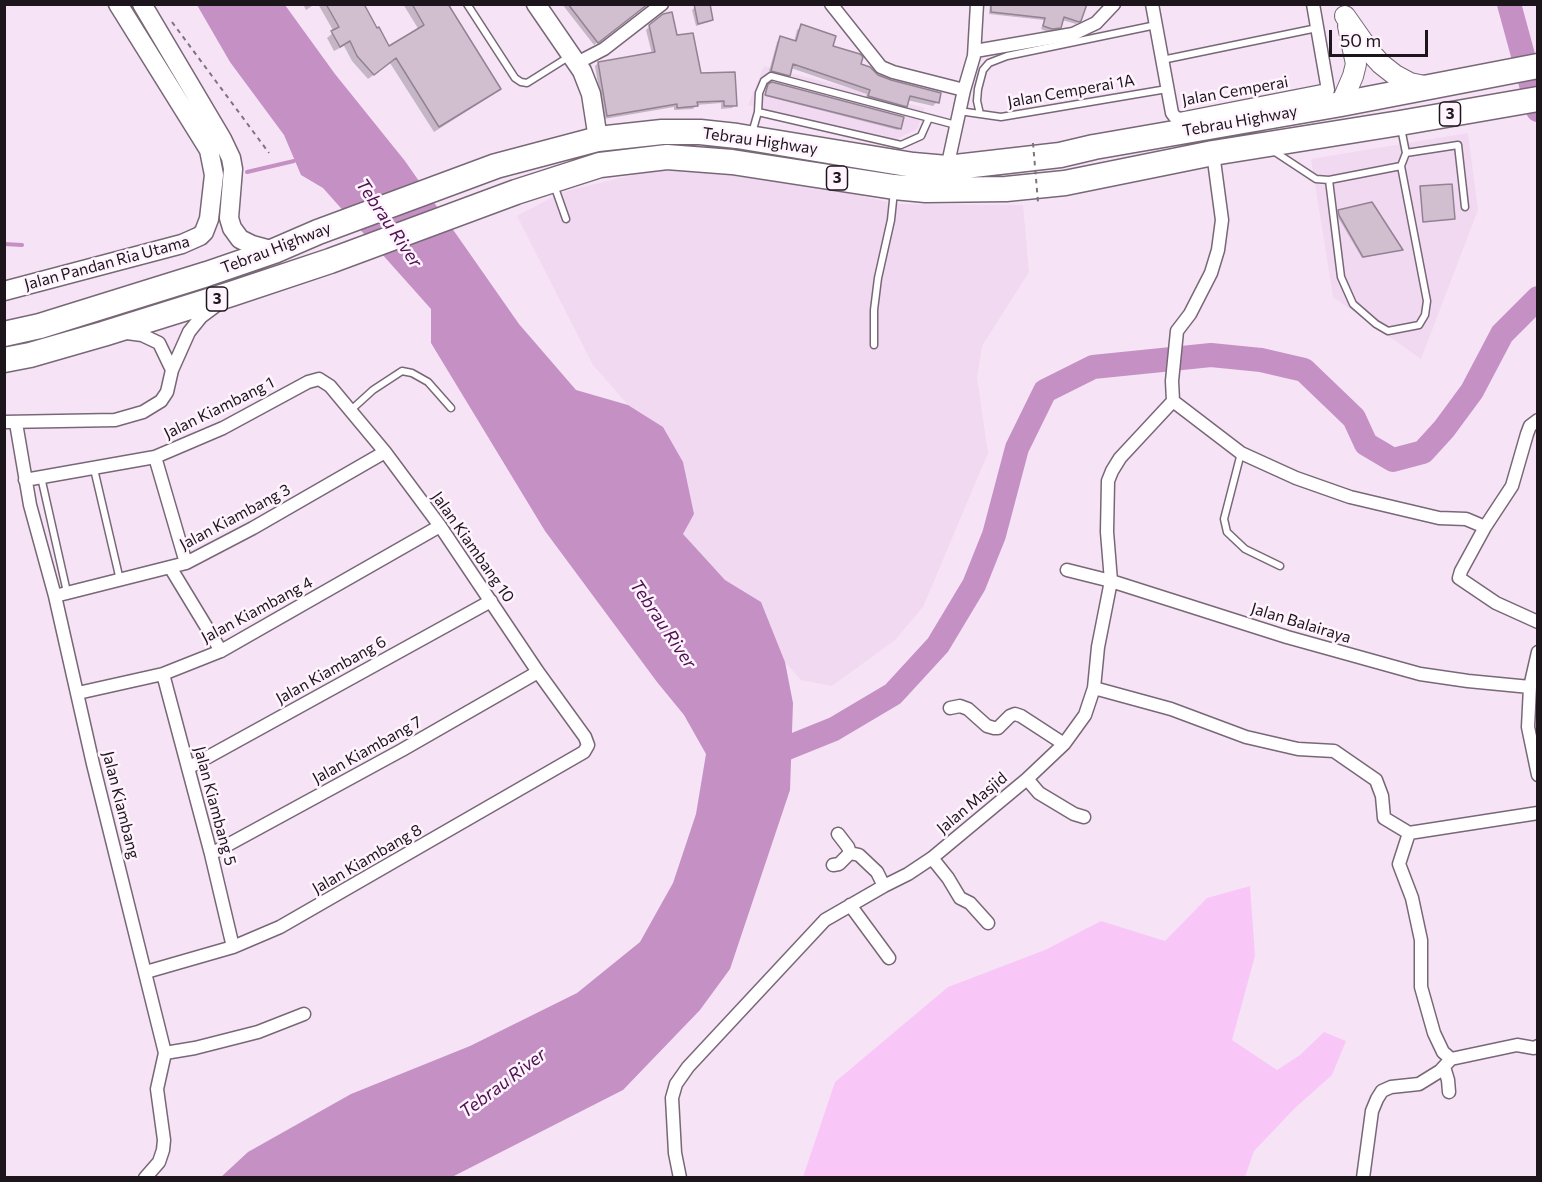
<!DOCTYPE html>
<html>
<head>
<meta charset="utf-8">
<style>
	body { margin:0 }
	#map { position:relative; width:1542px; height:1182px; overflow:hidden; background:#f6e4f6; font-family:Commissioner,sans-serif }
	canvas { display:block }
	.frame { position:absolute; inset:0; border:6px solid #1c161c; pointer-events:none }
	.scale { position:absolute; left:1329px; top:30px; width:99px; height:27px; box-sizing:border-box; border:3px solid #1c161c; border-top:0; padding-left:8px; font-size:18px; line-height:21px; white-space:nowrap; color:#1c161c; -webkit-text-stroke:4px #fff4fe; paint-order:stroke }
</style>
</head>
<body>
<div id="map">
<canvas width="1542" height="1182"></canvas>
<div class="frame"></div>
<div class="scale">50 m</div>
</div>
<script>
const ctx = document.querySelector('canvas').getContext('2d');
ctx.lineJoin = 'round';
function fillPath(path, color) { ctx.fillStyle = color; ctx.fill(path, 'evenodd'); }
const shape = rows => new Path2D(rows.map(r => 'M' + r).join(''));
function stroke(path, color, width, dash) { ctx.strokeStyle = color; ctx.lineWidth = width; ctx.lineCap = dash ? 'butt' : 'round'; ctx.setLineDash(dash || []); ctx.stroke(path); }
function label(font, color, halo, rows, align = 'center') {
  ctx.font = font + ' Commissioner,sans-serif'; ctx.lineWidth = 5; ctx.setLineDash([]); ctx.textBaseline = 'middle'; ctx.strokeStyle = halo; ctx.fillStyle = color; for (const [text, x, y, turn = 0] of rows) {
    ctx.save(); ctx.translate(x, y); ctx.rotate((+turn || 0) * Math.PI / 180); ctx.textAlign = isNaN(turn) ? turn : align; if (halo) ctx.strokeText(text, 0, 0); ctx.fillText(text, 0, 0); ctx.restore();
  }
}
const built = shape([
	[764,66,925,108,917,129,896,139,748,105],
	[1468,133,1478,210,1421,359,1333,297,1311,159],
	[670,166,732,170,825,187,896,204,1023,205,1029,272,982,346,977,378,988,453,923,607,895,640,832,686,801,680,785,662,761,602,725,580,683,534,693,514,683,462,663,427,628,405,593,365,517,216,562,192]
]);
const green = shape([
	[1250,886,1255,956,1232,1040,1277,1070,1300,1055,1324,1032,1346,1041,1332,1075,1295,1108,1254,1151,1245,1177,803,1177,835,1082,948,987,1045,950,1101,921,1165,941,1207,898]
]);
const water = shape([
	[197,5,285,5,335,74,405,161,519,324,576,390,628,405,663,427,683,462,694,514,683,534,725,580,761,602,785,662,793,703,790,790,730,969,700,1010,623,1090,452,1177,221,1177,248,1152,351,1094,470,1046,577,993,640,942,673,883,696,814,706,754,684,715,657,682,545,531,431,343,431,309,323,188,301,175,284,135,230,62]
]);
const shadow = shape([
	[303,4,315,4,306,10],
	[318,4,362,4,389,49,419,30,403,4,450,4,451,6,449,9,499,88,494,94,434,132,390,63,368,79,352,61,344,46,334,51,327,38,334,32],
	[562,4,646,4,594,45],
	[990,4,1085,4,1080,20,1076,24,1062,20,1056,30,1048,32,1041,29,1044,20,989,14],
	[695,7,712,20,709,22,696,26,692,10],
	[650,26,676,37,700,75,735,105,732,108,721,109,721,103,696,105,693,109,674,110,674,107,604,119,595,66,598,63,652,54,646,30],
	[802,26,831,47,877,76,937,102,933,106,907,100,906,106,901,110,865,101,867,94,791,68,789,75,784,79,768,75,777,42,781,37,794,42,797,30],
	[767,88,900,128,898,130,765,96],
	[1421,188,1453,219,1423,222],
	[1339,211,1400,250,1362,258,1338,217]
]);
const stream = shape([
	[247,172,294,161],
	[4,244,22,245]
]);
const river = shape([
	[1509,4,1538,110],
	[762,758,834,729,893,694,938,645,974,585,994,535,1017,448,1045,391,1093,367,1211,355,1261,360,1304,370,1354,418,1366,444,1393,460,1423,452,1444,429,1472,391,1502,334,1538,298]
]);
const building = shape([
	[326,4,364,4,377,28,379,27,389,46,424,25,412,4,448,4,501,89,439,127,396,58,374,75,357,56,350,41,340,47,331,31,339,27,326,4],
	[568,4,648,4,598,43,568,4],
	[694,4,710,4,713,20,698,24,694,4],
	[991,4,1087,4,1081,21,1079,22,1064,17,1061,28,1052,29,1043,26,1045,18,991,12,991,4],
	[672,12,677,35,693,33,701,73,735,72,737,106,724,106,724,101,697,102,698,106,677,108,677,104,607,116,598,62,655,52,649,25,663,14,672,12],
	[801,24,836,36,833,46,860,54,863,57,861,64,870,67,878,75,891,80,941,93,939,103,910,96,907,107,868,96,870,90,793,64,790,76,771,71,780,36,796,41,801,24],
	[772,82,904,117,901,129,765,95,768,84,772,82],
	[1452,184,1455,219,1423,222,1420,186,1452,184],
	[1372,202,1403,250,1363,257,1339,215,1338,210,1372,202]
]);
const path = shape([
	[172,22,269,153]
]);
const lane = shape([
	[467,4,515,78,521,82,527,83,570,56],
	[1162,60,1317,28],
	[959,111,1001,117,1167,89],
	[758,112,901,145,921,136,929,118],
	[980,114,977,101,978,89,983,70,989,63,1007,56,1156,25],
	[752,133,758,112,759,93,764,81,771,76,956,125],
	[1272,150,1316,179,1329,180,1401,166],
	[1406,153,1458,145,1465,207],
	[1329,180,1341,277,1353,304,1376,324,1388,331,1419,325,1425,315,1427,301,1401,166,1406,153,1401,128],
	[554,185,566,219],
	[874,345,874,310,878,278,891,220,894,191],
	[351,410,373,390,402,371,412,373,428,382,451,408],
	[1241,453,1224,519,1227,532,1245,549,1280,566],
	[94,469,120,580],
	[41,477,67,592]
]);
const street = shape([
	[831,4,881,67,893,72,964,90],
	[1152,4,1172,113,1175,117,1180,119,1328,90,1313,4],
	[975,51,1073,34,1096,23,1114,4],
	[577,63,604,49,662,4],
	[947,168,964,90,974,56,977,4],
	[127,333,142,335,159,343,172,370],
	[1173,401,1241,453,1296,478,1350,497,1439,518,1466,519,1485,527],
	[1538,420,1530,426,1527,434,1512,486,1485,527,1461,571,1459,578,1496,603,1538,622],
	[4,422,115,420,143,412,161,401,167,392,172,370,189,332,201,317,217,305],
	[16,423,30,505,55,596,93,764,165,1053,195,1048,258,1032,304,1014],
	[155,457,186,563],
	[25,480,155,457,223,428,308,382,319,379,330,386,385,452,440,526,538,672,585,737,588,745,584,752,280,927,233,947,146,972],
	[170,567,221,651],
	[1067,570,1111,581,1287,637,1420,674,1468,681,1530,687],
	[55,596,186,563,253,528,385,452],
	[1538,652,1530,687,1528,727,1538,775],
	[163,674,211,854,233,947],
	[1094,688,1171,709,1246,737,1298,749,1334,751,1376,780,1382,796,1384,818,1409,833,1538,813],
	[78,693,163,674,221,651,440,526],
	[950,708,960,706,968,709,987,726,994,728,998,728,1010,716,1015,714,1021,716,1064,744],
	[188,768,491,601],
	[1027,779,1039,793,1074,814,1084,817],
	[838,834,848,847,850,853],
	[211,854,402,750,538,672],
	[932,858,948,878,960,898,970,903,988,923],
	[833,865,839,864,850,853,859,855,877,872,884,886],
	[850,905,889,958],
	[1451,1059,1517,1045,1534,1048,1538,1046],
	[1444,1067,1448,1080,1449,1092],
	[145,1178,159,1162,163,1150,164,1140,157,1089,165,1053],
	[680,1178,675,1153,672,1098,676,1084,688,1067,825,920,884,886,908,874,932,858,1027,779,1064,744,1085,715,1094,688,1098,647,1111,581,1107,532,1108,481,1112,471,1120,458,1173,401,1172,381,1177,331,1190,314,1211,273,1218,250,1222,220,1213,153],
	[1363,1178,1372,1111,1377,1099,1382,1091,1391,1087,1419,1084,1440,1071,1451,1059,1443,1052,1434,1033,1421,987,1421,940,1412,898,1399,864,1409,833]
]);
const secondary = shape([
	[142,4,222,139,231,158,233,169,229,218,232,228,240,239,252,245,274,251],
	[536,4,582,71,591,94,598,139],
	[4,291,182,244,200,236,204,232,209,219,214,175,209,150,118,4]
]);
const primary = shape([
	[1345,16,1371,53,1381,64,1395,75,1410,83,1429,87],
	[1341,104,1353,76,1356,64,1348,26]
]);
const highway = shape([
	[4,334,40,326,207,274,274,251,318,232,496,166,598,139,662,132,700,132,737,136,913,165,947,168,1060,155,1094,147,1341,104,1538,66],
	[4,360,30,355,103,334,231,294,330,261,516,192,600,165,667,157,732,162,894,187,926,190,1006,189,1065,183,1213,153,1400,123,1538,99]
]);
const pathBridge = shape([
	[1033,143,1038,202]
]);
const shields = [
	[1450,114,21],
	[837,178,21],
	[217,299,21]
];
const shieldNames = [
	["3",1450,114],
	["3",837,178],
	["3",217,299]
];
const streetNames = [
	["Jalan Cemperai 1A",1071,91,-10],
	["Jalan Cemperai",1235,91,-10],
	["Tebrau Highway",1240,121,-10],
	["Tebrau Highway",760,141,8],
	["Tebrau Highway",276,248,-21],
	["Jalan Pandan Ria Utama",107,263,-15],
	["Jalan Kiambang 1",219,408,-26],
	["Jalan Kiambang 3",235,517,-28],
	["Jalan Kiambang 10",473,547,55],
	["Jalan Kiambang 4",257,610,-28],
	["Jalan Balairaya",1301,623,17],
	["Jalan Kiambang 6",331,670,-29],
	["Jalan Kiambang 7",367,750,-29],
	["Jalan Masjid",972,803,-40],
	["Jalan Kiambang",121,805,76],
	["Jalan Kiambang 5",215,806,75],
	["Jalan Kiambang 8",367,859,-30]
];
const waterNames = [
	["Tebrau River",389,223,56],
	["Tebrau River",663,624,56],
	["Tebrau River",503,1083,-37]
];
fillPath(built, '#f1d9f1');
fillPath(green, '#f8c7f8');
fillPath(water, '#c591c5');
fillPath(shadow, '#0003');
stroke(stream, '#c591c5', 4);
stroke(river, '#c591c5', 24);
fillPath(building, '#d1bfd0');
stroke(building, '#938293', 1.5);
stroke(lane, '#786877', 9);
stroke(street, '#786877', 15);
stroke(secondary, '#786877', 21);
stroke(primary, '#786877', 22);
stroke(highway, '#786877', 27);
stroke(path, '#7f737f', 2, [4.5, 4.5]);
stroke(lane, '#fff', 6);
stroke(street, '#fff', 12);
stroke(secondary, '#fff', 18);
stroke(primary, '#fff', 20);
stroke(highway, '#fff', 24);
stroke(pathBridge, '#7f737f', 2, [4.5, 4.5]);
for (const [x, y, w] of shields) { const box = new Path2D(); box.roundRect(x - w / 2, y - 12, w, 24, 4.5); ctx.fillStyle = '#fff4fe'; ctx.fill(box); stroke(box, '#1c161c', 1.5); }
label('bold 15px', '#1c161c', null, shieldNames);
label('16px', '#1c161c', '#fff4fe', streetNames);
label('italic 18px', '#4f1051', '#fff4fe', waterNames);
</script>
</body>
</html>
